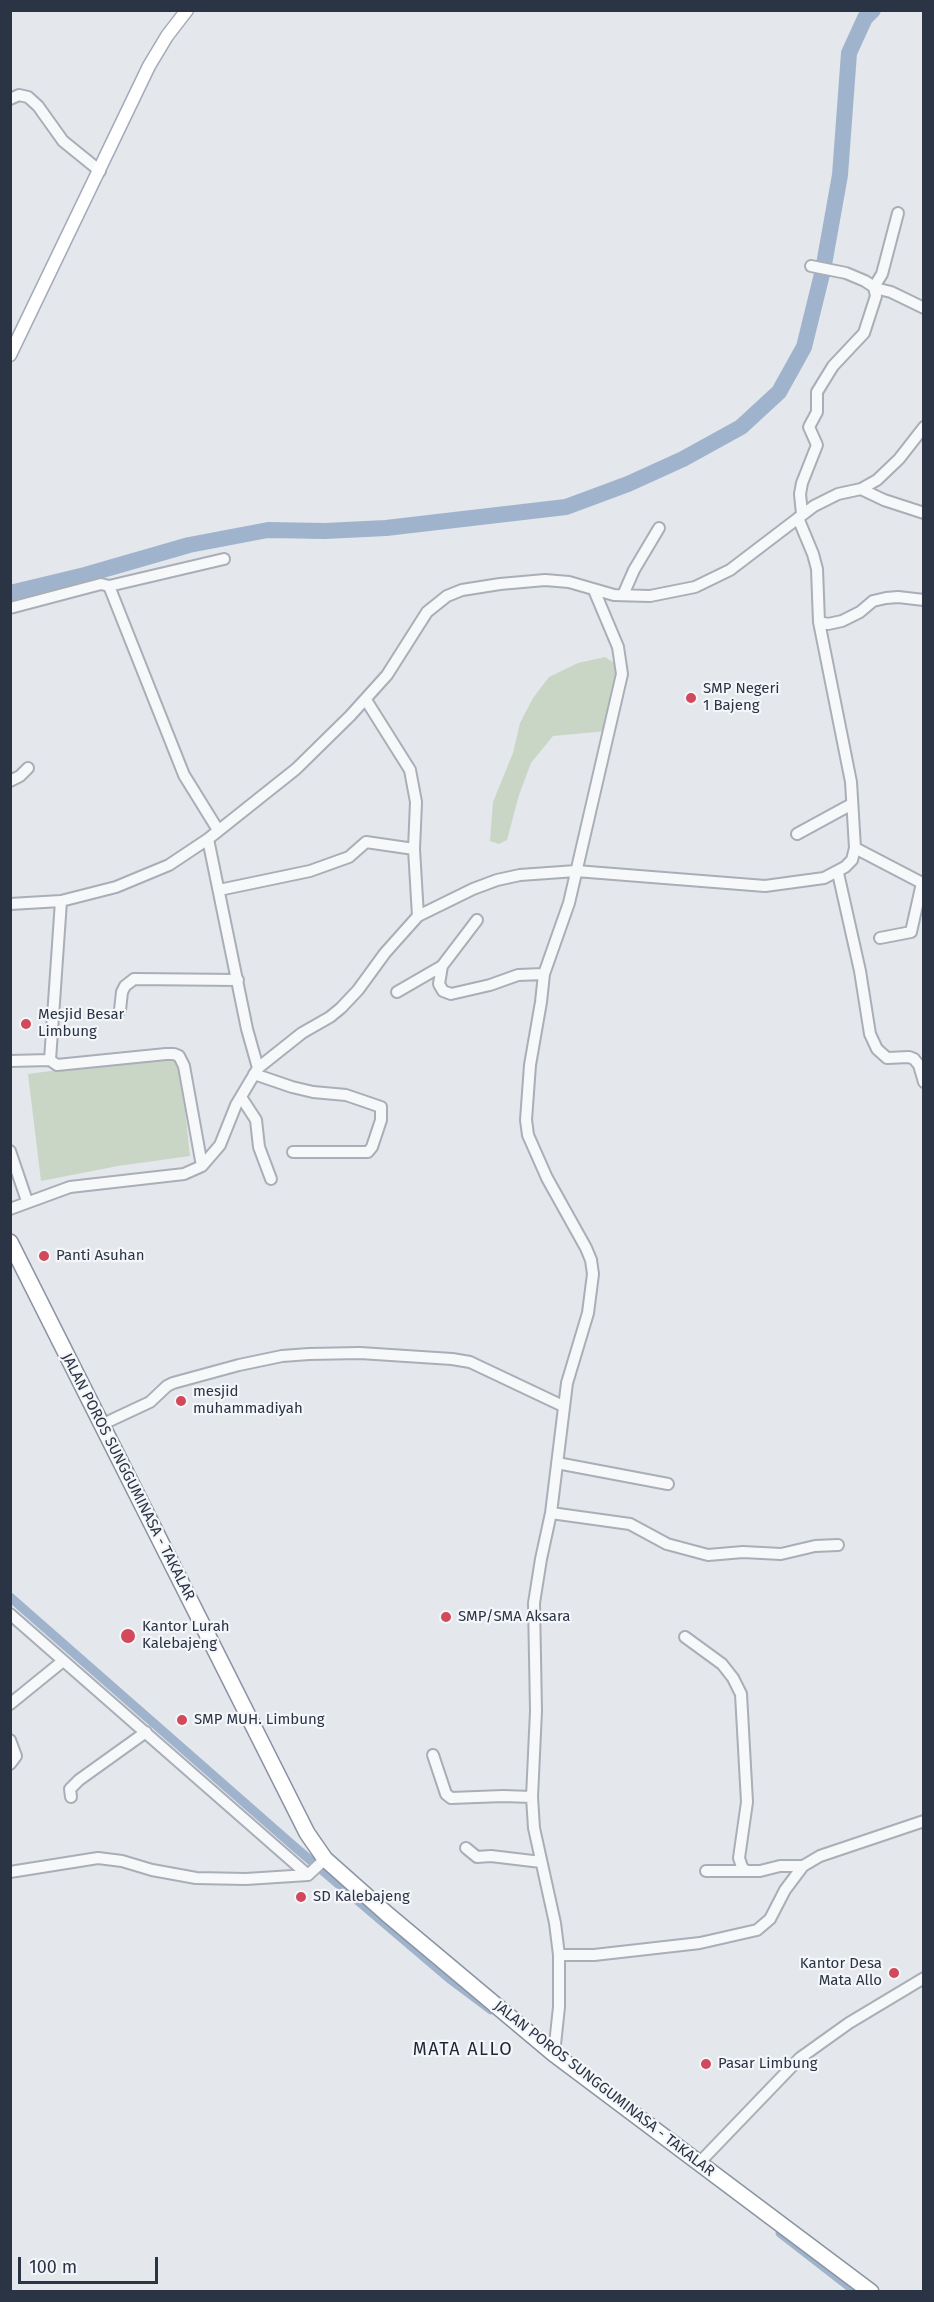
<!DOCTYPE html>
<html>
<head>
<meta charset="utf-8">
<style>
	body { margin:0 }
	#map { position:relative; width:934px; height:2302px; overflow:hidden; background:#e4e7ec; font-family:"Fira Sans",sans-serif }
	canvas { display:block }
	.frame { position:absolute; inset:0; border:12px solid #2b3445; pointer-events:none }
	.scale { position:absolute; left:18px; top:2257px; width:140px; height:27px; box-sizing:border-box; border:3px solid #2b3445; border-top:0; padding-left:8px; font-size:18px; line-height:21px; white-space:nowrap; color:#2b3445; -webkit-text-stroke:4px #f4f6f9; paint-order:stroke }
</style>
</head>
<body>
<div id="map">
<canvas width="934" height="2302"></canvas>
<div class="frame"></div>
<div class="scale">100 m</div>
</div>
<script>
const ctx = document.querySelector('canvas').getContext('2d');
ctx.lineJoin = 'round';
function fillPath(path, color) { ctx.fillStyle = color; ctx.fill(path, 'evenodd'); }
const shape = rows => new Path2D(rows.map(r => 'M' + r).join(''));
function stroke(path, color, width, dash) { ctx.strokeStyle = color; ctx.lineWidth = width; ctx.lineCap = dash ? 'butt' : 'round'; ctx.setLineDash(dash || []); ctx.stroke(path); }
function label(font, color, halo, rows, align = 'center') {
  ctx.font = font + ' "Fira Sans",sans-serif'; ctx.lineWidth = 4.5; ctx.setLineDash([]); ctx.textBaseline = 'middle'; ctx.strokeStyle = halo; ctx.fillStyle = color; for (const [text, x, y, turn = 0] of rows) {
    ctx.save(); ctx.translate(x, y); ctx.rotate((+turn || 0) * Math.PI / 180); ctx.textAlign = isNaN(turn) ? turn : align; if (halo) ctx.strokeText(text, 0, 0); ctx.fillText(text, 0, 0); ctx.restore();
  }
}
const green = shape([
	[605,657,616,664,613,707,607,731,553,736,531,763,519,795,507,840,499,844,490,841,493,802,513,753,520,723,533,698,549,677,578,663],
	[179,1054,190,1156,118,1166,41,1181,28,1074]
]);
const canal = shape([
	[10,1597,296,1848,451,1980,491,2010],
	[780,2233,856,2292]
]);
const river = shape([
	[10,593,85,575,189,545,268,530,325,531,386,528,566,507,628,484,683,459,741,427,779,392,804,347,823,270,840,175,849,53,865,18,873,10]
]);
const minor = shape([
	[10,99,19,95,28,97,38,106,63,141,100,171],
	[874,287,882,274,898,213],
	[875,288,891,292,924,308],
	[861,489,884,500,924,513],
	[802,514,800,494,802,483,817,445,809,427,817,412,817,392,833,366,864,333,876,296,874,287,865,281,846,273,811,266],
	[109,586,224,559],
	[623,595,634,570,659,528],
	[10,608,101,584,109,586,184,775,218,830],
	[819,622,828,624,842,621,860,612,873,601,886,598,898,597,924,600],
	[366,700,410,770,416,802,414,849,418,916],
	[10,781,20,776,28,768],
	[797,834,852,804],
	[208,839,247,1029,258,1068],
	[855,848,924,884],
	[838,873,860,971,870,1034,877,1049,887,1058,909,1057,914,1059,919,1065,924,1082],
	[219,890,310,871,349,857,366,842,414,849],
	[61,901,50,1060,57,1065,166,1054,174,1054,179,1056,184,1066,202,1166],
	[10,904,61,901,116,887,169,865,208,839,296,769,350,716,387,675,427,612,447,596,462,590,500,584,545,580,569,582,614,595,650,596,695,587,730,570,814,506,838,494,861,489,877,480,899,459,924,427],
	[477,920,442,966,439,984,443,991,451,994,490,985,518,975,544,974],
	[880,938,911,932,922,883],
	[397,992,442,966],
	[120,1010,122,992,125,986,134,979,238,980],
	[10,1061,50,1060],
	[254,1074,292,1087,313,1092,346,1095,381,1107,381,1120,372,1147,368,1152,293,1152],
	[241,1097,256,1120,259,1147,271,1179],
	[10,1151,27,1201],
	[10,1209,70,1187,184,1174,202,1166,220,1145,236,1105,258,1068,302,1033,330,1017,341,1008,358,990,385,953,418,916,473,889,497,880,520,875,576,871,765,886,824,878,845,867,852,860,855,848,851,782,819,622,817,569,813,554,798,518],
	[103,1424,150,1402,167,1386,173,1383,239,1365,282,1356,309,1354,360,1353,452,1359,470,1362,563,1406],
	[557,1463,668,1484],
	[551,1513,630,1524,667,1544,708,1555,743,1552,781,1554,815,1546,838,1545],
	[10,1614,308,1875],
	[685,1637,722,1664,733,1678,741,1694,747,1802,739,1858,742,1867,746,1871,760,1871,780,1866,803,1866],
	[10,1704,63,1661],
	[10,1740,16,1756,10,1764],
	[433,1755,446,1794,451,1798,503,1796,532,1797],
	[71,1797,70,1789,79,1780,146,1732],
	[466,1848,477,1857,491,1856,541,1862],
	[706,1871,746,1871],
	[10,1872,98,1858,122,1861,152,1870,196,1878,246,1879,308,1875,325,1859],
	[559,1955,594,1955,700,1943,757,1930,770,1919,785,1890,803,1866,820,1856,924,1821],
	[554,2054,559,2007,559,1955,555,1923,534,1828,532,1797,536,1711,534,1603,541,1559,551,1513,567,1383,588,1313,593,1274,591,1260,586,1248,547,1178,528,1135,526,1120,530,1065,541,1002,544,974,569,903,622,674,618,647,594,590],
	[699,2163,800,2058,849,2023,924,1978]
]);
const major = shape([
	[10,355,149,66,167,36,187,10]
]);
const highway = shape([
	[10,1242,307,1833,325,1859,387,1914,554,2054,871,2292]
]);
const markers = [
	[691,698,6,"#d1495b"],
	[26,1024,6,"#d1495b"],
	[44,1256,6,"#d1495b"],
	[181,1401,6,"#d1495b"],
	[446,1617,6,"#d1495b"],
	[128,1636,8,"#d1495b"],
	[182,1720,6,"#d1495b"],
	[301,1897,6,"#d1495b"],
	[894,1973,6,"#d1495b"],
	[706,2064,6,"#d1495b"]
];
const poiNames = [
	["SMP Negeri",703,689],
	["1 Bajeng",703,706],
	["Mesjid Besar",38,1015],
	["Limbung",38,1032],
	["Panti Asuhan",56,1256],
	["mesjid",193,1392],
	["muhammadiyah",193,1409],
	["SMP/SMA Aksara",458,1617],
	["Kantor Lurah",142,1627],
	["Kalebajeng",142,1644],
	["SMP MUH. Limbung",194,1720],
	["SD Kalebajeng",313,1897],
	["Kantor Desa",882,1964,"right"],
	["Mata Allo",882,1981,"right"],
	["Pasar Limbung",718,2064]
];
const streetNames = [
	["JALAN POROS SUNGGUMINASA - TAKALAR",128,1477,63],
	["JALAN POROS SUNGGUMINASA - TAKALAR",604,2089,38]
];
const quarterNames = [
	["MATA ALLO",463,2050]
];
fillPath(green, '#c9d6c5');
stroke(canal, '#9fb4cc', 9);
stroke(river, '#9fb4cc', 16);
stroke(minor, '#a9aeb7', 14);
stroke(major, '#a3abb8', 15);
stroke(highway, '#8b94a3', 18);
stroke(minor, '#f7f8fa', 10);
stroke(major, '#fff', 12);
stroke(highway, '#fff', 15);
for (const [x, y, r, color] of markers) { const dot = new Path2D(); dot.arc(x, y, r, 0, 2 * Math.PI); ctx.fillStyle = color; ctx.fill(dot); stroke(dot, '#f4f6f9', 2); }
label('15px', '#2b3445', '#f4f6f9', poiNames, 'left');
label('15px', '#2b3445', '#f4f6f9', streetNames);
ctx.letterSpacing = '1.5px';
label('18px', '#1d2536', '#f4f6f9', quarterNames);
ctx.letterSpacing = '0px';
</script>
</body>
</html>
